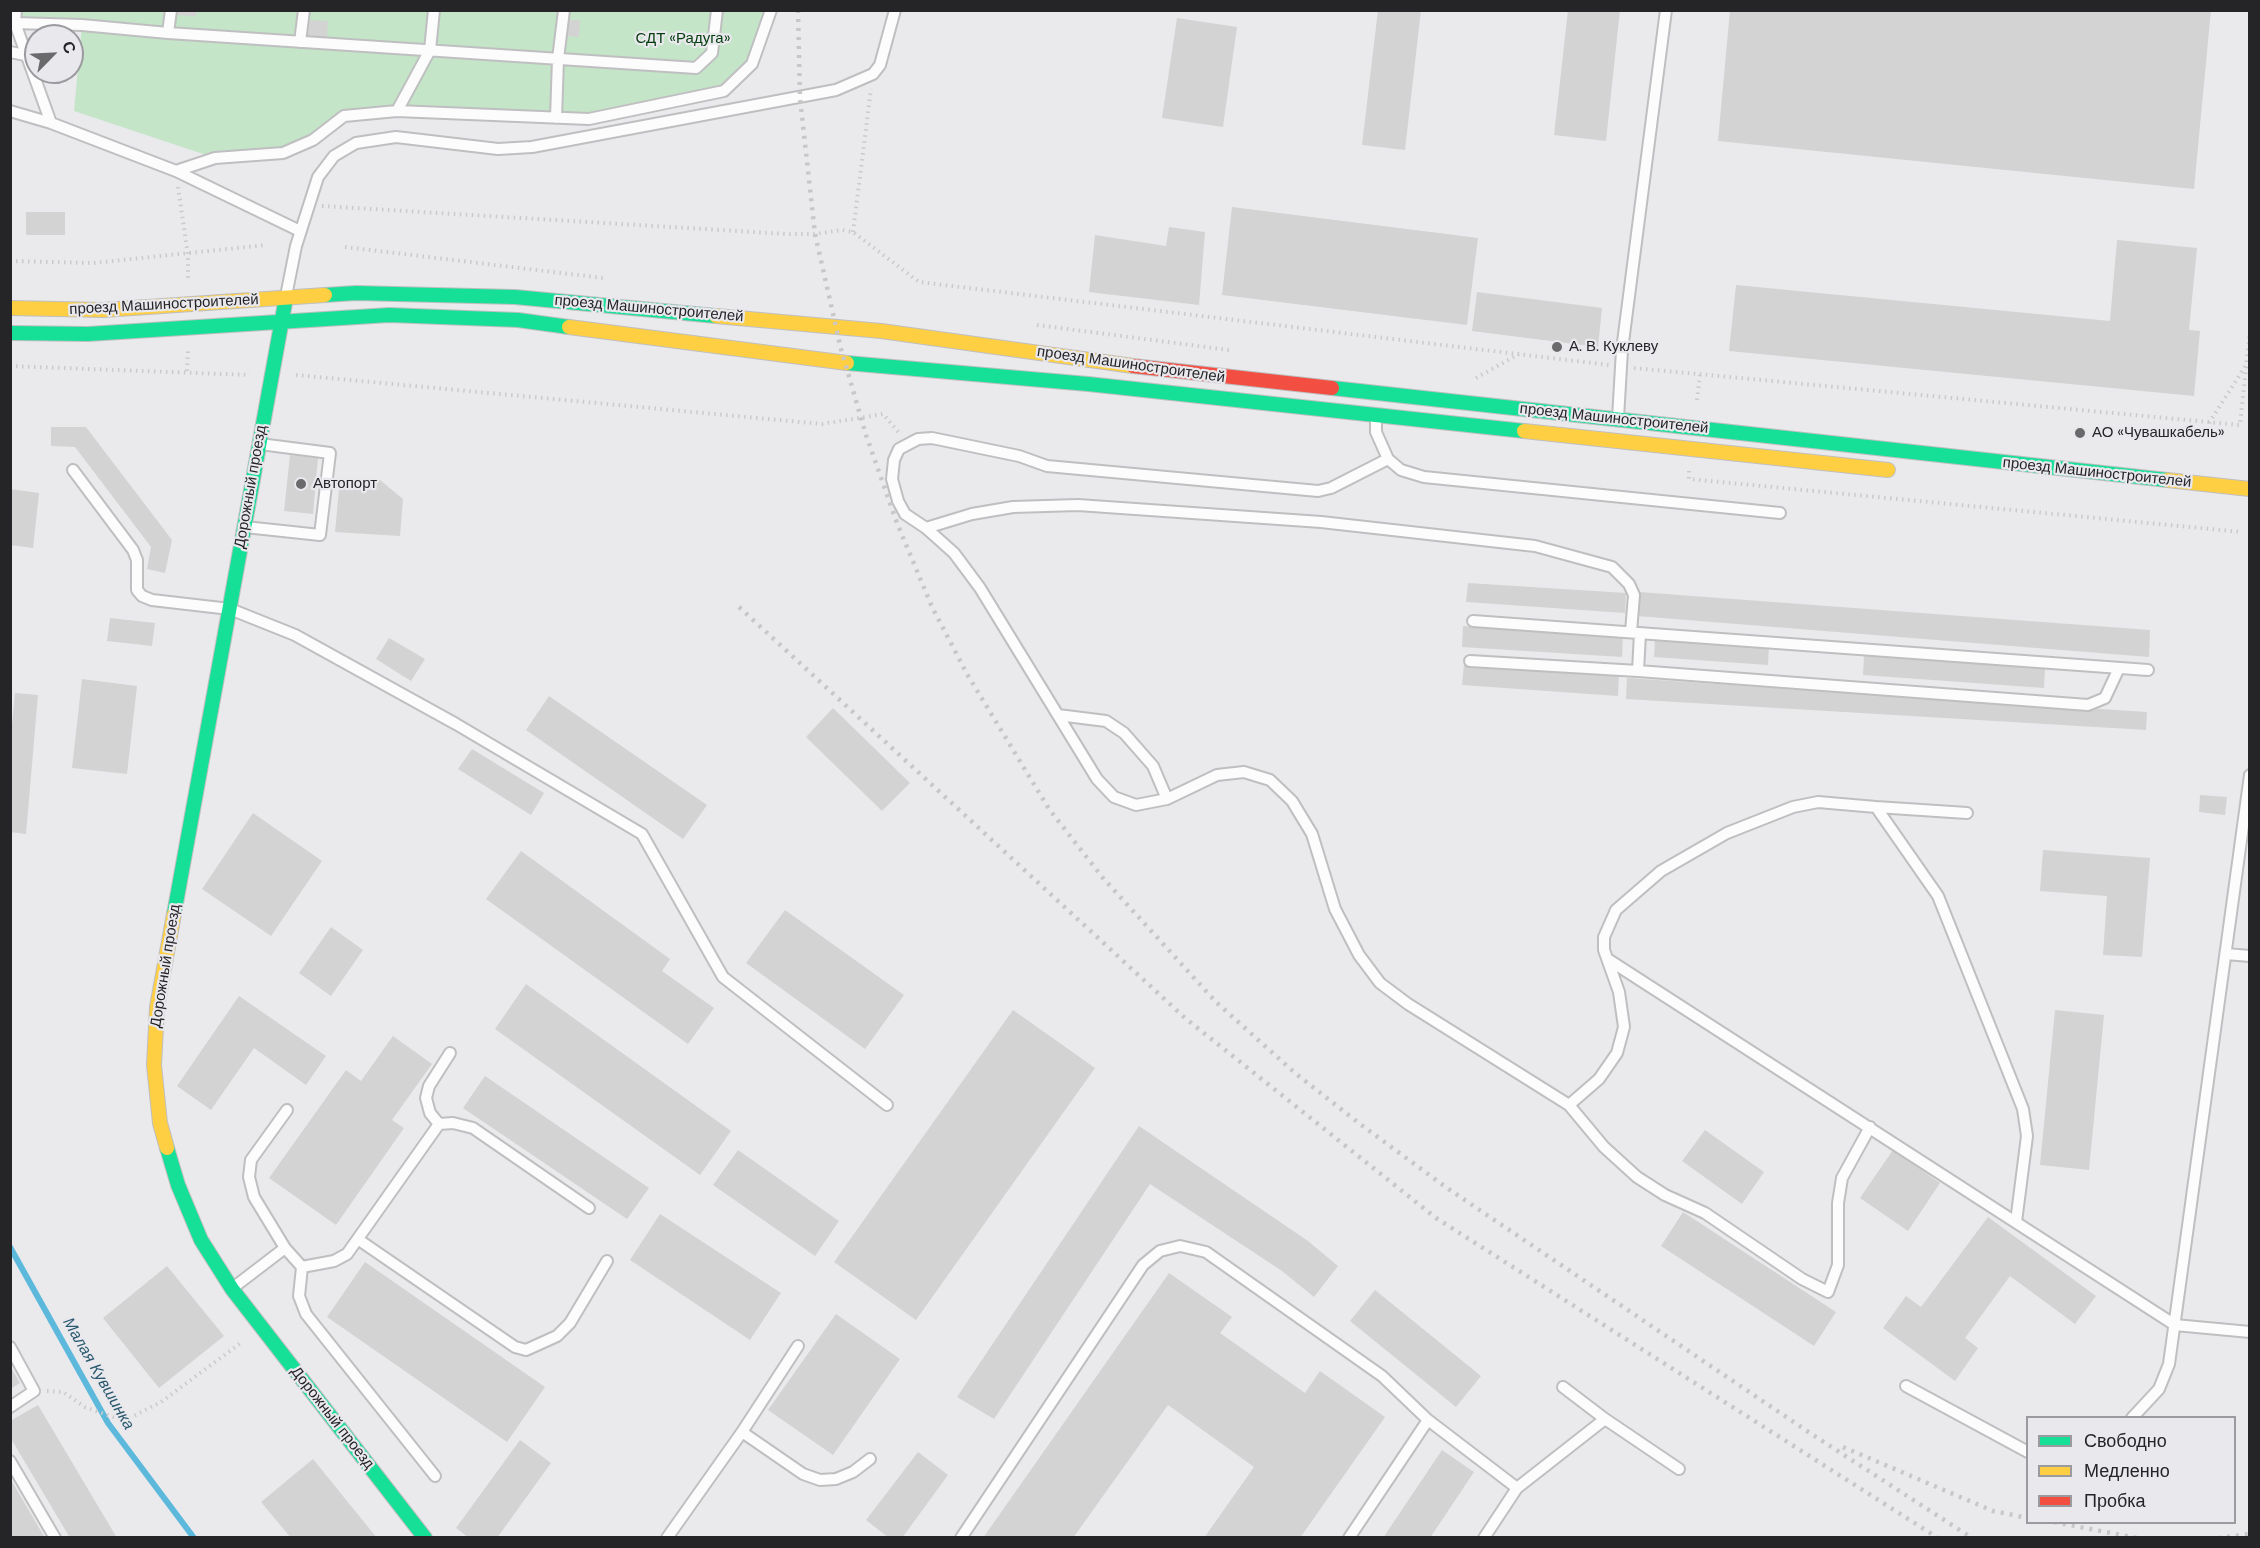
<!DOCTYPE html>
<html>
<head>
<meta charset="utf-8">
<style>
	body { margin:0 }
	#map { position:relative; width:2260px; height:1548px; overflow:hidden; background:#eae9ec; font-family:"DM Sans",sans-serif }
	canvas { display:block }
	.frame { position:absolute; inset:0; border:12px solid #252527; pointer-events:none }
	.legend { position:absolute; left:2026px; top:1416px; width:210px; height:108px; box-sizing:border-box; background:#e9e8ed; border:2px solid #9b9a9e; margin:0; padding:8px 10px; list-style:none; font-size:18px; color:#252527 }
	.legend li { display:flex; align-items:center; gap:12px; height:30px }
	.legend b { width:30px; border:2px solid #9b9a9e }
	.north { position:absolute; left:24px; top:24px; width:60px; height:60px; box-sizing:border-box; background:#e9e8ed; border:2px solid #9b9a9e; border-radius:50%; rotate:66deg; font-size:16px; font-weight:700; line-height:24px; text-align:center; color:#252527 }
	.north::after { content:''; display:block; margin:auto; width:21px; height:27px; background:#6a6a6c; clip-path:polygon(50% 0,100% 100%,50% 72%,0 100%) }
</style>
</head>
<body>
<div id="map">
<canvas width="2260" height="1548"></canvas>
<div class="frame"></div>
<ul class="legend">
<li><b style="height:8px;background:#16e098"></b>Свободно</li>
<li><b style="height:8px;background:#ffcf43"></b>Медленно</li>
<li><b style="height:8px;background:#f24e42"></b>Пробка</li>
</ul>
<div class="north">С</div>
</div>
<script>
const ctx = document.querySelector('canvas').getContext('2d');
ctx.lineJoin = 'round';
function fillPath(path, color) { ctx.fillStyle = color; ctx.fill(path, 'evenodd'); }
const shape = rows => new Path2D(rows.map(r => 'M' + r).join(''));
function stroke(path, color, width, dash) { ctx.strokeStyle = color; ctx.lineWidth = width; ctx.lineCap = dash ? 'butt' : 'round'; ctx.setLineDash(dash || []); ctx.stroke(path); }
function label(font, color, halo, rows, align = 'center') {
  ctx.font = font + ' "DM Sans",sans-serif'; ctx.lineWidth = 4.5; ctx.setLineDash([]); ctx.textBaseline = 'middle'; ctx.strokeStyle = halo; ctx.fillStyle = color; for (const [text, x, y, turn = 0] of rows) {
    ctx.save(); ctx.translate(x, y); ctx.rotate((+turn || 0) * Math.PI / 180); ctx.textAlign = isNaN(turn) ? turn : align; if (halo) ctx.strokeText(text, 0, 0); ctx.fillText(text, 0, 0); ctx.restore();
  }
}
const green = shape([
	[10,11,771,11,752,64,724,91,589,119,397,111,344,116,283,153,215,158,74,111,82,25,11,23]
]);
const stream = shape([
	[10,1247,108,1423,194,1538]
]);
const building = shape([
	[175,10,196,10,196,16,175,15],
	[1378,10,1421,10,1405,150,1362,145],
	[1568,10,1620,10,1606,141,1554,135],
	[1730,10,2211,10,2194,189,1718,141],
	[1177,18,1237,27,1223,127,1162,118],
	[308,20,328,21,327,41,307,40],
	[567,20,580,20,579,37,566,36],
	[1232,207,1478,238,1467,325,1222,295],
	[26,212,65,212,65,235,26,235],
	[1169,227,1205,232,1199,305,1089,292,1095,235,1166,246],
	[2117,240,2197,248,2189,330,2200,331,2194,396,1729,351,1736,285,2110,321],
	[1477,292,1602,308,1598,347,1472,331],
	[51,427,86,427,172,540,165,573,147,569,151,547,75,447,51,446],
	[290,455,318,458,313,514,284,511],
	[340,479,380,480,403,499,400,536,335,532],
	[10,489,39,493,33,548,10,545],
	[1468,583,1626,593,1625,613,1466,602],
	[1639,592,2150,630,2149,657,1637,616],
	[110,618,155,623,152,646,107,641],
	[1463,626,1623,636,1622,657,1462,647],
	[389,638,425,659,411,681,376,659],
	[1655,638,1769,646,1768,665,1654,657],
	[1864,656,2045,668,2044,688,1863,675],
	[1464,664,1619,675,1618,696,1462,685],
	[1627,678,2147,712,2146,730,1626,699],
	[82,679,137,686,127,774,72,768],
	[15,693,38,695,26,834,10,832,10,746],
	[549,696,707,805,683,839,526,730],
	[833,708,910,783,882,811,806,737],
	[472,749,544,793,531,815,458,769],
	[2200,795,2227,797,2225,815,2199,812],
	[253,813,322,861,271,936,202,889],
	[2043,850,2150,858,2142,957,2103,955,2107,896,2040,891],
	[521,851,670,959,662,971,714,1008,688,1044,486,899],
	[785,910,904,995,865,1049,746,963],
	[331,927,363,950,331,996,299,973],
	[526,984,731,1131,700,1175,495,1029],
	[239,996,326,1056,306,1085,254,1048,211,1110,177,1086],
	[1013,1010,1095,1068,916,1320,834,1262],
	[2055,1010,2104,1015,2089,1170,2040,1165],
	[393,1036,432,1064,392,1120,404,1128,336,1225,269,1178,346,1070,361,1081],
	[485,1076,649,1188,627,1219,463,1108],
	[1139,1126,1308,1241,1338,1266,1314,1297,1282,1271,1150,1184,994,1419,957,1397],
	[1705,1130,1764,1172,1742,1204,1682,1161],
	[738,1150,839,1221,815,1256,713,1185],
	[1893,1150,1940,1183,1908,1231,1860,1198],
	[1683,1212,1836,1312,1814,1346,1661,1246],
	[660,1214,781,1293,750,1340,630,1260],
	[1988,1217,2096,1296,2075,1324,2010,1276,1965,1338,1978,1348,1955,1381,1883,1328,1906,1296,1921,1307],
	[365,1262,545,1387,507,1442,327,1317],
	[167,1266,224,1336,159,1388,103,1318],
	[1169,1273,1232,1317,1220,1333,1305,1393,1320,1371,1385,1417,1300,1538,1204,1538,1254,1467,1168,1405,1073,1538,983,1538],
	[1375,1290,1481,1376,1456,1407,1350,1321],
	[836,1314,900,1359,833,1455,768,1410],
	[10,1366,20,1383,10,1389],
	[38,1405,117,1538,70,1538,10,1437,10,1421],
	[520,1440,551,1463,497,1538,469,1538,456,1528],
	[1442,1450,1474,1472,1430,1538,1383,1538],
	[918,1452,948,1475,902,1538,889,1538,866,1520],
	[313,1459,377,1538,291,1538,261,1502],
	[10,1478,45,1538,10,1538]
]);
const path = shape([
	[178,187,188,255,188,281],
	[322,206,787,234,815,234,842,230,853,232,919,282,1609,365],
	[853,232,871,89],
	[345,247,603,278],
	[10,261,93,263,266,245],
	[1037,325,1229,350],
	[10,366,250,375],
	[1634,368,2240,425,2250,330],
	[187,371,188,350],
	[296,375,822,424,883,414,900,434],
	[1476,378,1519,354],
	[1697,400,1700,375],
	[2209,423,2246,365],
	[1689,471,1689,479,2242,532],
	[47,1391,63,1392,85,1407,124,1421,161,1402,242,1342]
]);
const lane = shape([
	[16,10,15,23,51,123],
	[15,23,82,25,168,33,696,68,712,53,717,10],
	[168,33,171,10],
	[300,42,304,10],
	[10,52,25,55],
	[10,111,51,123,176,171,300,231],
	[397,111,430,50,434,10],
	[556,118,558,59,564,10],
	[176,171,215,158,283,153,313,140,344,116,397,111,589,119,724,91,752,64,771,10],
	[286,296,296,246,318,177,334,156,356,143,396,137,498,149,532,147,836,90,873,74,880,65,895,10],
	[1376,416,1376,432,1388,459,1401,470,1424,477,1780,513],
	[1618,418,1622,350,1666,10],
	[1388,459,1331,488,1318,491,1047,466,1019,456,932,438,918,439,899,449,894,460,892,479,898,501,905,514,926,528,972,514,1013,507,1078,505,1321,522,1535,546,1612,567,1629,584,1634,595,1631,632],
	[73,470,133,550,137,560,137,590,142,596,152,600,230,609,295,635,456,724,642,834,723,977,887,1105],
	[245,527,320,535,330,453,260,444],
	[926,528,954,553,980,588,1097,779,1114,797,1136,805,1167,799,1217,775,1244,772,1270,780,1292,801,1312,834,1335,909,1359,955,1380,983,1408,1004,1569,1105,1604,1147,1637,1177,1665,1195,1705,1213,1802,1279,1828,1292,1838,1265,1838,1203,1842,1178,1870,1127],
	[1473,621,2148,670],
	[1470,661,1638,671,2088,705,2105,698,2119,668],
	[1638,671,1640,633],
	[1058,715,1106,721,1124,733,1153,766,1167,799],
	[1876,807,1967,813],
	[2226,954,2250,956],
	[1609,960,2175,1325,2250,1332],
	[1569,1105,1599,1079,1617,1053,1624,1027,1619,992,1604,950,1604,937,1616,910,1661,871,1727,833,1793,807,1818,802,1876,807,1938,896,2023,1109,2027,1136,2016,1222],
	[287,1110,251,1160,249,1177,254,1197,285,1248,302,1267,299,1296,306,1314,435,1476],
	[439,1124,430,1113,426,1098,429,1086,450,1053],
	[359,1240,515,1347,526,1350,557,1336,570,1323,607,1261],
	[302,1267,334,1261,347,1254,439,1124,453,1123,473,1128,589,1208],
	[234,1287,285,1248],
	[10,1347,34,1391,10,1407],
	[1906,1386,2028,1452],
	[1563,1387,1605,1419,1679,1469],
	[2132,1418,2159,1389,2169,1364,2250,775],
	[742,1432,803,1474,820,1480,836,1479,853,1472,870,1459],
	[10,1461,55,1538],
	[1517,1488,1605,1419],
	[667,1538,742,1432,798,1346],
	[961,1538,1143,1265,1160,1251,1180,1246,1206,1252,1382,1376,1428,1420,1517,1488,1484,1538],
	[1349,1538,1428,1420]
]);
const fast = shape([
	[325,295,356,293,515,297,716,316],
	[10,333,88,334,389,315,518,320,569,327],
	[847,363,1088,384,1524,431],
	[1332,388,2167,480],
	[174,914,285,303],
	[167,1148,178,1185,201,1240,232,1289,425,1538]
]);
const slow = shape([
	[10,308,103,310,325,295],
	[716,316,881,331,1133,366],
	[569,327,847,363],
	[1524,431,1888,470],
	[2167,480,2250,489],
	[167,1148,160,1123,154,1065,157,1007,174,914]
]);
const jam = shape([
	[1133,366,1332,388]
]);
const rail = shape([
	[798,10,800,98,815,234,841,349,866,435,897,523,932,607,967,674,1049,809,1103,878,1216,1002,1295,1073,1360,1124,1447,1188,1810,1433,1972,1538],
	[739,607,1185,1018,1436,1218,1938,1538],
	[1843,1447,1993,1511,2028,1518],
	[2054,1522,2137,1538],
	[2218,1538,2250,1534]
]);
const markers = [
	[1557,347,6,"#6a6a6c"],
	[2080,433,6,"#6a6a6c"],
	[301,484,6,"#6a6a6c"]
];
const parkNames = [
	["СДТ «Радуга»",683,39]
];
const streetNames = [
	["проезд Машиностроителей",164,305,-3],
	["проезд Машиностроителей",649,309,5],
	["проезд Машиностроителей",1131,365,8],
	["проезд Машиностроителей",1614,419,6],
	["проезд Машиностроителей",2097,473,6],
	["Дорожный проезд",251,487,-80],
	["Дорожный проезд",166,966,-81],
	["Дорожный проезд",332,1418,52]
];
const poiNames = [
	["А. В. Куклеву",1569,347],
	["АО «Чувашкабель»",2092,433],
	["Автопорт",313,484]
];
const waterNames = [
	["Малая Кувшинка",98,1374,60]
];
fillPath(green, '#c4e5c7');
stroke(stream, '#5db9dc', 6);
fillPath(building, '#d4d3d3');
stroke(lane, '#bfbfc1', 14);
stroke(fast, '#bfbfc1', 16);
stroke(slow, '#bfbfc1', 16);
stroke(jam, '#bfbfc1', 16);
stroke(path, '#cacacb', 4, [1.5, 4.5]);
stroke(lane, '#fcfcfc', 10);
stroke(fast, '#16e098', 14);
stroke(slow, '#ffcf43', 14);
stroke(jam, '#f24e42', 14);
stroke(rail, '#c7c7c8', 4.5, [3, 6]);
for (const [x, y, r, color] of markers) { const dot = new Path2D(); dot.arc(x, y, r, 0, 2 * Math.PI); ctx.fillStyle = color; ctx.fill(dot); stroke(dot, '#e9e8ed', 2); }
label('15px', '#023c0d', '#e9e8ed', parkNames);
label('15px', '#252527', '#e9e8ed', streetNames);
label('15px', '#252527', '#e9e8ed', poiNames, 'left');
label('italic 16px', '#29596e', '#e9e8ed', waterNames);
</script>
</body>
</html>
